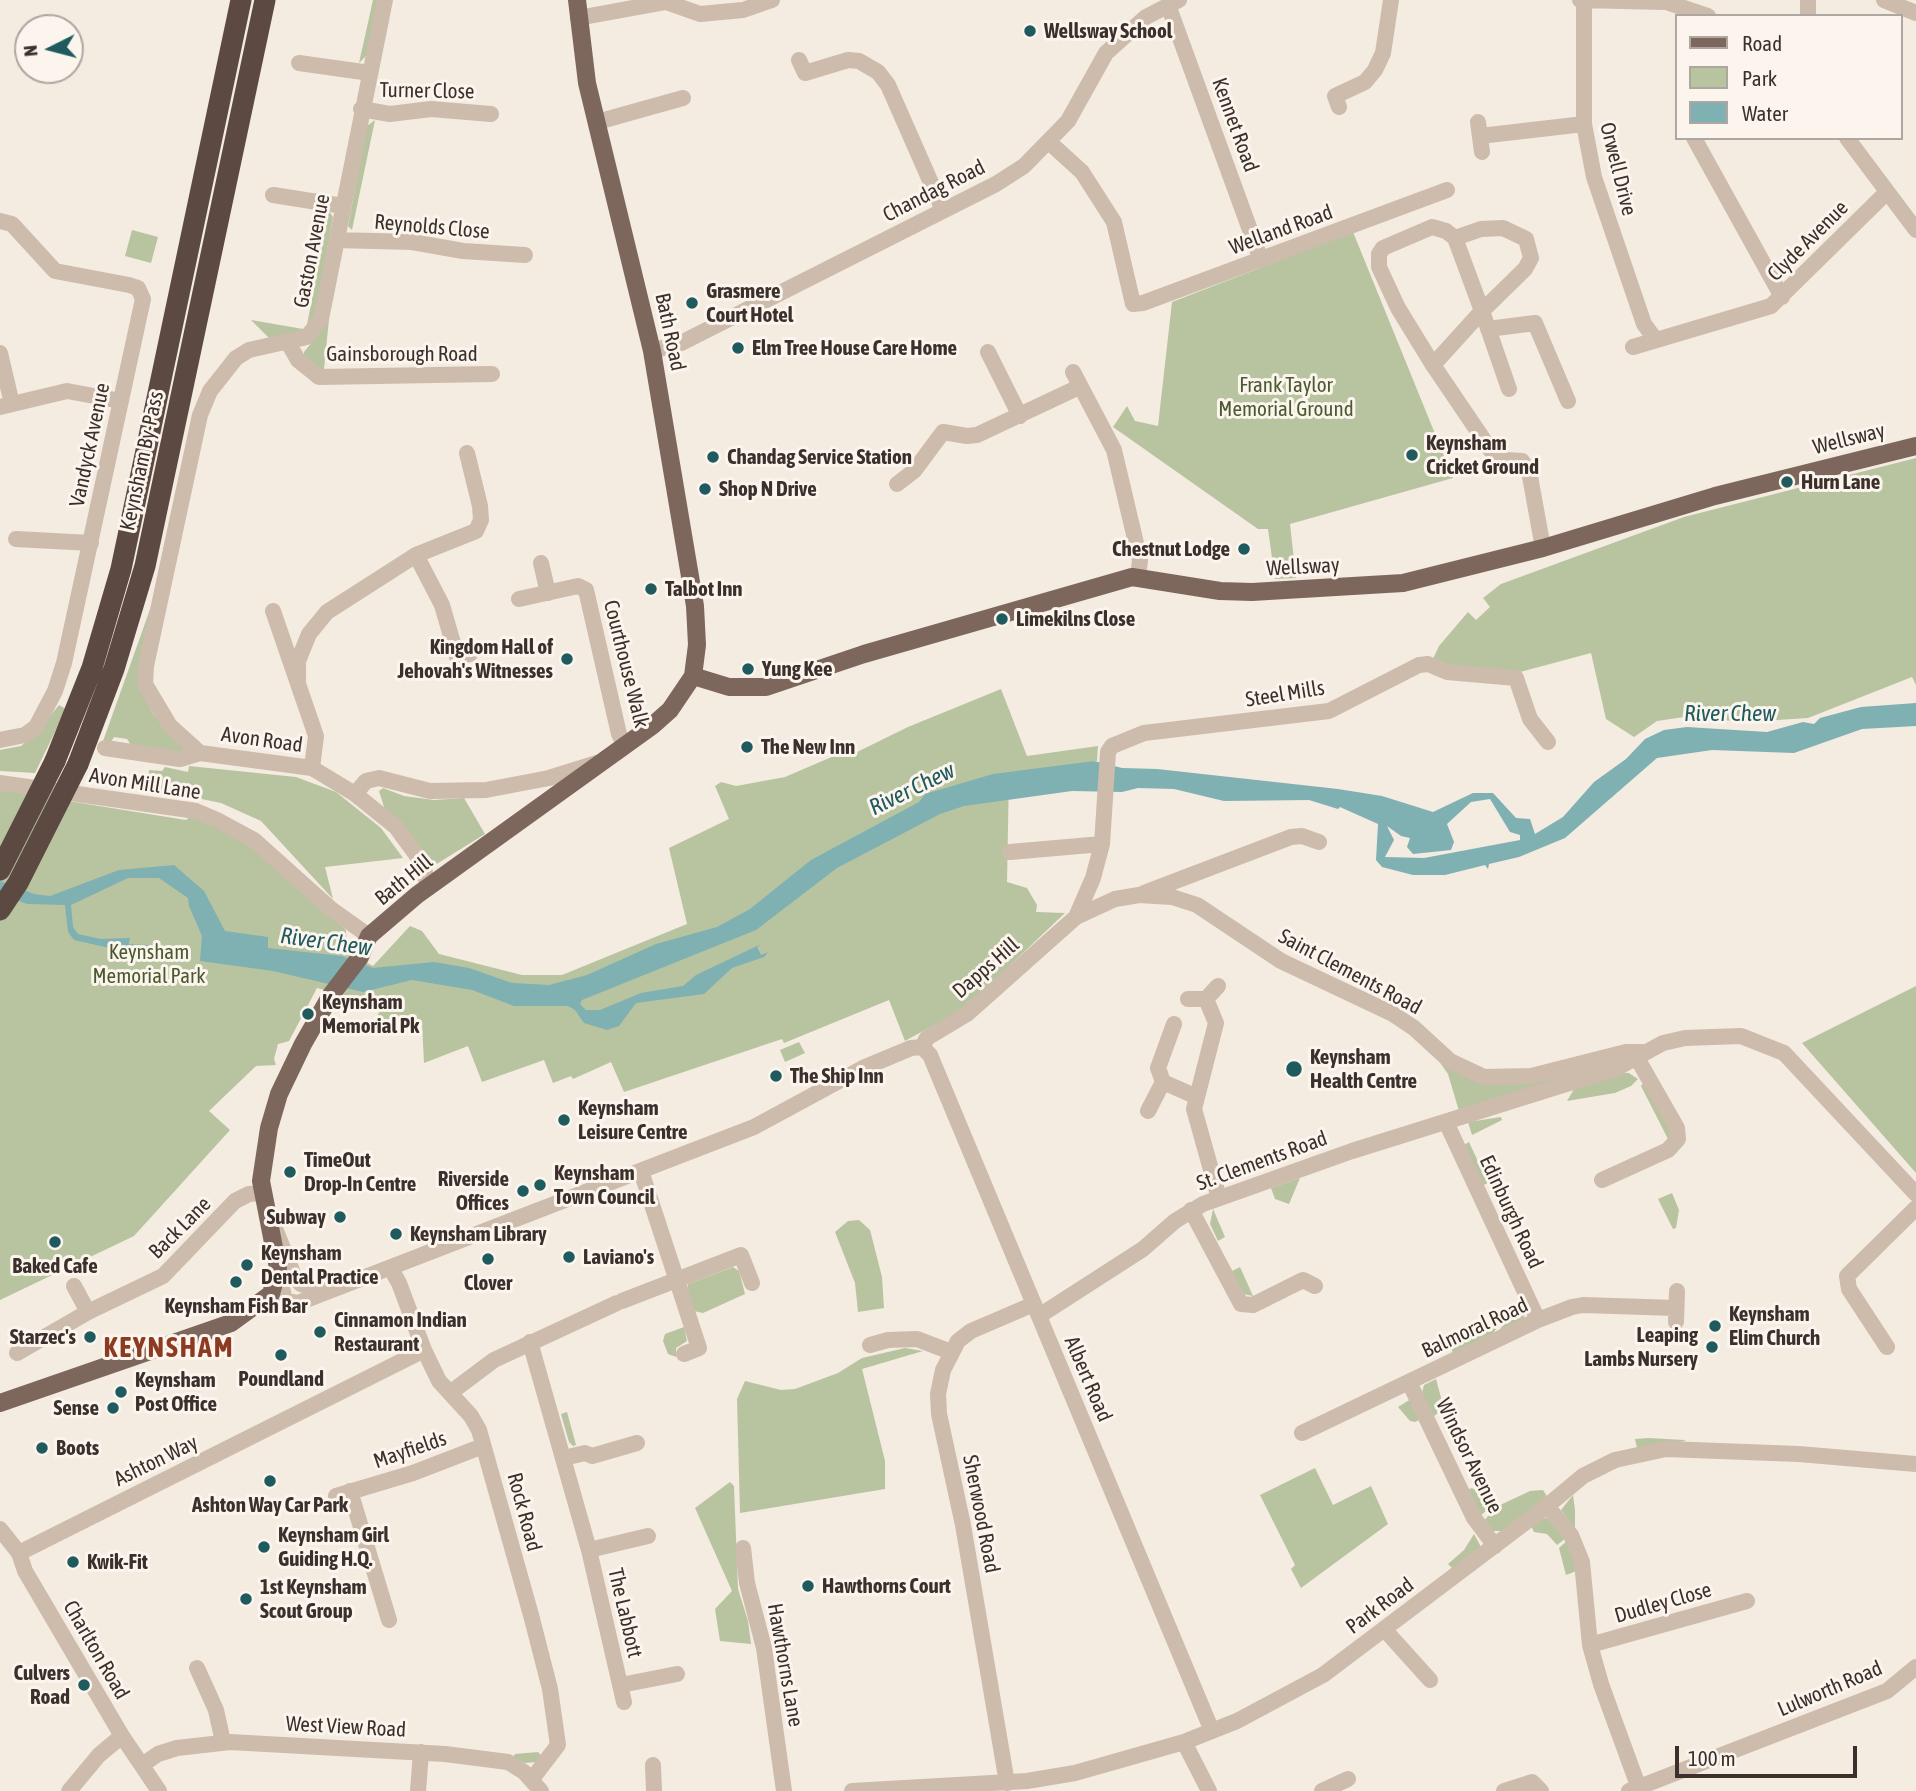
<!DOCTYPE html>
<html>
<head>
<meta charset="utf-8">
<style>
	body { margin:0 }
	#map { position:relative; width:1916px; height:1791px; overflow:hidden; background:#f4ebe1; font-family:"Asap Condensed",sans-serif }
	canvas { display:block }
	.legend { position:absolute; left:1675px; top:14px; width:228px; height:126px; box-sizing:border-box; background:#fbf5ee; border:2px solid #aea6a0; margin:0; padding:9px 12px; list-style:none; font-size:21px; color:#3b302b }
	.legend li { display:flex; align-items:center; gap:14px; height:35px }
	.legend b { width:35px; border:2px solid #aea6a0 }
	.north { position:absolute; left:14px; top:14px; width:70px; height:70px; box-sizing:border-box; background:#fbf5ee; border:2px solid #aea6a0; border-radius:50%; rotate:264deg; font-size:19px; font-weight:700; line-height:28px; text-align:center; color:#3b302b }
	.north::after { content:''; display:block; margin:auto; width:24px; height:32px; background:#1f5a5e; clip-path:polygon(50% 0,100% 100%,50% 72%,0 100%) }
	.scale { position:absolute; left:1675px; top:1746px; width:182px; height:32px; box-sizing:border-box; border:4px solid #3b302b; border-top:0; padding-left:9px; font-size:21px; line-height:24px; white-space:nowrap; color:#3b302b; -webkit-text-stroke:5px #fbf5ee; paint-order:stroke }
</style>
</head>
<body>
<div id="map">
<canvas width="1916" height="1791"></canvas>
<ul class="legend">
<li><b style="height:9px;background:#7d675c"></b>Road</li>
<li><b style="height:19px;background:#b8c4a0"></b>Park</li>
<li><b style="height:19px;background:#7fb0b2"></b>Water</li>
</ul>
<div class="north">N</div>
<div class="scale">100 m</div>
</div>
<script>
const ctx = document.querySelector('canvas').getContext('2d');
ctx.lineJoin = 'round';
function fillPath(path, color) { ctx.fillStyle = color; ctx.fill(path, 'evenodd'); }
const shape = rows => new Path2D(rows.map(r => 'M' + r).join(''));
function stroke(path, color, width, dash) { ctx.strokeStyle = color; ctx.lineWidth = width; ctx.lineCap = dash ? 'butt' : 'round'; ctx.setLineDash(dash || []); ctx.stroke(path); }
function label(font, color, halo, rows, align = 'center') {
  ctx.font = font + ' "Asap Condensed",sans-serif'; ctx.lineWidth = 6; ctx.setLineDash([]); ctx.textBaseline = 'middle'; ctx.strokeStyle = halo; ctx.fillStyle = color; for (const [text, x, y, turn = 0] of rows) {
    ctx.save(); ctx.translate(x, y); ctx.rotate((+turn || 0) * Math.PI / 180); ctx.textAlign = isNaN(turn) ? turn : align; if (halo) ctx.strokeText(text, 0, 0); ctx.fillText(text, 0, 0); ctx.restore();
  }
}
const green = shape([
	[373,0,380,0,367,55,359,63],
	[375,120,352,230,348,226,367,126],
	[329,211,333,217,316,312,306,330],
	[132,230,158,237,151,263,125,256],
	[1353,232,1453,478,1290,524,1296,578,1275,579,1268,529,1258,529,1113,427,1127,406,1135,421,1158,426,1172,302],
	[330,309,324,369,321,370,304,357,304,352,318,335],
	[251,320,303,329,303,332,269,338],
	[1916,458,1916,685,1912,677,1808,718,1747,722,1684,717,1657,721,1634,737,1606,719,1591,653,1520,672,1440,668,1433,659,1439,646,1468,612,1476,620,1490,607,1483,598,1501,584,1684,517],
	[153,601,140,689,154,715,184,747,183,754,133,748,127,739,114,737,111,742,102,744],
	[1001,689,1027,756,1098,746,1097,761,1009,773,1007,882,1027,888,1037,905,1036,912,1065,913,965,1008,905,1041,889,1000,784,1043,782,1039,624,1092,611,1062,573,1079,571,1076,553,1083,544,1060,482,1082,468,1046,424,1063,422,1022,377,1023,375,1019,384,1005,317,988,289,1041,278,1044,274,1059,276,1065,256,1066,209,1111,230,1130,134,1236,0,1300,0,790,186,820,190,817,217,825,247,840,346,930,347,952,373,966,410,926,422,931,439,954,522,975,562,975,687,924,669,848,729,819,715,786,721,782,736,786,785,777,834,756,855,753,908,727],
	[59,705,66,709,35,773,0,771,0,750,21,746,36,734],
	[189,766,296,777,336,792,381,828,403,858,325,867,333,899,261,821,221,803,148,788,149,770,162,771,165,767,188,772],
	[383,788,404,796,434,800,464,798,485,834,435,865,384,807,379,791],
	[1916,986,1916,1173,1802,1043],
	[799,1042,805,1053,785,1062,780,1050],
	[1439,1061,1471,1079,1620,1061,1459,1111,1448,1074],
	[1620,1073,1629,1073,1638,1079,1631,1086,1615,1093,1567,1101,1574,1089],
	[1645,1081,1672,1125,1670,1143,1641,1086],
	[1501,1117,1502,1120,1472,1135,1468,1122],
	[1469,1142,1488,1183,1481,1186,1462,1146],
	[1300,1178,1289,1204,1275,1199,1271,1188],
	[1672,1193,1679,1210,1676,1228,1673,1229,1658,1199],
	[1213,1209,1225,1237,1218,1241,1210,1224],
	[859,1220,870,1230,882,1277,884,1308,858,1312,855,1283,835,1232,848,1221],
	[733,1267,739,1271,745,1294,703,1313,694,1311,687,1289,688,1284],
	[1240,1267,1253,1296,1243,1294,1232,1271],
	[1522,1308,1526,1313,1522,1322,1497,1333,1511,1315],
	[1499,1324,1491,1337,1454,1355,1451,1348],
	[684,1327,687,1341,676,1348,676,1357,668,1354,663,1341,665,1334],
	[905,1348,923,1351,862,1369,885,1461,885,1489,740,1513,737,1399,745,1381,781,1390,795,1389,838,1373,862,1358],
	[1436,1379,1444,1409,1431,1418,1422,1393,1424,1385],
	[1411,1399,1421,1419,1415,1422,1410,1421,1398,1407],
	[567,1412,576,1445,573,1446,569,1442,561,1414],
	[1649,1438,1684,1440,1686,1441,1637,1448,1635,1439],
	[1315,1468,1333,1505,1371,1486,1388,1524,1301,1588,1291,1569,1295,1565,1260,1495],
	[730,1482,734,1486,738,1589,748,1621,751,1644,720,1641,715,1609,732,1591,695,1508],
	[1472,1488,1494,1504,1479,1517,1466,1490],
	[1543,1490,1548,1498,1503,1531,1493,1531,1482,1523,1496,1507,1530,1491],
	[1573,1495,1575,1510,1575,1529,1561,1510],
	[1545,1518,1551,1519,1566,1538,1557,1545,1547,1534,1534,1532,1530,1524],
	[1474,1534,1481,1547,1453,1569,1448,1564,1464,1550],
	[1568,1540,1579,1570,1566,1575,1559,1548],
	[538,1752,543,1757,536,1762,525,1763,513,1757,515,1754]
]);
const water = shape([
	[1916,703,1916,726,1862,729,1794,753,1712,750,1657,758,1565,838,1519,857,1489,864,1488,869,1485,865,1445,875,1413,875,1382,867,1376,860,1378,824,1340,807,1338,809,1309,800,1224,801,1174,789,1138,788,1122,792,1072,791,964,806,940,814,837,868,756,930,582,1000,580,1004,586,1010,600,1010,641,993,683,986,696,975,757,946,761,945,757,947,761,955,768,952,764,957,732,968,704,994,636,1003,619,1026,607,1030,584,1023,575,1010,568,1006,514,1006,472,990,412,980,363,992,273,971,200,961,202,936,189,906,188,898,159,878,128,878,71,905,73,927,78,934,101,939,130,938,127,952,74,940,68,932,65,905,27,904,0,894,0,881,34,894,50,896,119,870,174,865,204,891,225,931,268,937,268,948,342,956,373,968,434,962,469,968,512,983,549,985,587,975,656,944,717,927,750,909,811,860,919,802,925,794,993,774,1094,761,1122,768,1157,769,1338,789,1382,796,1433,812,1473,793,1493,793,1516,818,1530,819,1535,834,1563,817,1594,782,1626,759,1645,739,1664,730,1687,727,1767,732,1803,722,1814,724,1820,718,1861,707],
	[1490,799,1510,832,1520,835,1520,840,1424,858,1385,857,1394,840,1387,826,1401,836,1410,838,1407,847,1413,854,1451,850,1454,842,1447,824,1471,802]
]);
const stream = shape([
	[127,946,153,947]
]);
const minor = shape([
	[1580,0,1666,2,1708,16],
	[1584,0,1584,124,1594,177,1644,324,1655,339],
	[1884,0,1916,13],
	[1168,5,1261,260],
	[1808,16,1808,0],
	[578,18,666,2,700,14,743,10,772,0],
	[799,60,805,73,848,60,859,61,878,72,888,85,943,210],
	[299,63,370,73],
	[1339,107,1335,96,1365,82,1375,70,1383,53,1391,0],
	[361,109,390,114,431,109,491,114],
	[597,122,683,98],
	[1478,122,1482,152],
	[1480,136,1584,124],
	[1694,138,1782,297],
	[1847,138,1916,230],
	[1049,142,1082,172,1114,222,1133,304,1143,303,1447,190],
	[273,195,343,206],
	[0,221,12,224,55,271,129,285,138,288,143,299,64,663,55,691,36,727,25,735,0,740],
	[336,240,412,242,463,251,525,255],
	[1488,329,1535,323,1568,401],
	[287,341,298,360,319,377,492,374],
	[1633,347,1771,306,1886,193],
	[652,351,681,343,996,184,1024,166,1068,121,1106,53,1146,17,1179,0],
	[988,352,1020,416],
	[0,353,12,404],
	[1433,365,1482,311,1455,238],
	[1073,372,1114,450,1140,560,1138,578],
	[1509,389,1482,311,1525,269,1531,258,1526,239,1503,228,1481,229,1455,238,1446,231,1432,227,1383,248,1379,254,1379,267,1398,308,1433,365,1494,455,1505,460,1522,461,1529,471,1543,548],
	[0,407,67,391,121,401],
	[897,484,914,471,943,432,967,436,977,435,1079,387],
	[16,539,91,543],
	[416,555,442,605,457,657,470,654],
	[541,563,548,593],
	[519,599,578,586,586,590,619,734,625,746],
	[273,611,316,736,312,768],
	[298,680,298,661,309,634,327,612,416,555,476,531,481,520,480,506,467,453],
	[105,748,180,759,200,753,312,768,355,794,396,827,423,864,428,888],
	[200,753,170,726,145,684,146,666,200,415,210,391,236,358,249,350,307,337,321,319,385,0],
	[0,783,196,811,217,820,254,840,331,909,369,936],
	[355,794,366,781,379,778,430,791,486,790,549,778,597,763],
	[1010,852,1102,844],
	[1144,893,1291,837,1302,836,1319,842],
	[1076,917,1093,878,1102,844,1108,752,1112,746,1144,733,1329,711,1419,665,1428,664,1447,672,1516,678,1530,719,1548,742],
	[1188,999,1206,999,1218,986],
	[1206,999,1216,1023,1194,1109,1219,1198],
	[922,1047,927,1038,967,1014,1076,917,1115,899,1139,895,1172,897,1197,905,1281,961,1393,1014,1414,1028,1450,1061,1484,1077,1531,1076,1626,1052,1643,1052],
	[922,1047,930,1055,1212,1731],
	[1163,1082,1197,1097],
	[1148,1111,1163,1082,1158,1068,1174,1024],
	[1446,1122,1538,1320],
	[641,1171,699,1348,684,1354],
	[1602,1180,1668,1150,1678,1139,1677,1128,1637,1058],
	[1191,1210,1241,1304,1253,1305,1303,1280,1315,1286],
	[276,1231,295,1278,301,1284,326,1291],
	[278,1269,285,1301,298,1303,754,1127,863,1068,911,1048,922,1047],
	[391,1269,399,1283,424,1350,439,1381,471,1416,479,1430,531,1615,550,1689,558,1745,532,1779],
	[74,1286,88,1312],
	[622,1301,741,1255,752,1283],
	[1039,1316,1143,1249,1175,1221,1203,1204,1352,1151,1617,1068,1663,1043,1685,1038,1741,1036,1784,1053,1916,1194],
	[1676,1322,1677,1291],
	[530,1342,589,1550,624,1702],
	[870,1345,888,1340,917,1339,951,1352],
	[1887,1347,1849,1289,1847,1276,1916,1208],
	[17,1353,88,1312,163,1276,235,1201,249,1194,263,1193],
	[1409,1382,1474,1518,1495,1546],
	[450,1393,494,1360,617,1303],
	[1302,1433,1538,1320,1572,1307,1583,1305,1676,1308],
	[564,1458,585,1453,592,1456,637,1443],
	[350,1491,389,1620],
	[336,1496,413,1473,483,1446],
	[1547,1506,1571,1535,1582,1562,1590,1645,1601,1684,1640,1791],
	[0,1529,19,1553,25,1571,122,1736,159,1791],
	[743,1548,747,1583,764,1648,784,1791],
	[589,1550,648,1536],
	[19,1553,424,1350],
	[1384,1629,1430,1680],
	[1590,1645,1747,1601],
	[197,1668,216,1710,223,1742],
	[621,1685,677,1674],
	[1184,1742,1209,1791],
	[142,1765,158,1754,177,1748,230,1742,445,1754,508,1762,524,1772,541,1791],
	[653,1765,654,1791],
	[1007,1783,963,1525,939,1414,938,1394,943,1370,958,1341,971,1331,1034,1304],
	[69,1791,99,1755,122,1736],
	[418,1791,421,1752],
	[852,1791,1027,1781,1075,1773,1184,1742,1237,1721,1323,1675,1547,1506,1583,1476,1615,1460,1666,1449,1799,1454,1916,1464],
	[1322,1791,1348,1779],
	[1504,1791,1532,1782,1541,1791],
	[1629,1791,1887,1691,1916,1667]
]);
const major = shape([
	[693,676,729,687,766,687,864,654,1132,577,1220,591,1252,592,1403,583,1543,548,1715,496,1916,446],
	[0,1403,231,1323,271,1294,278,1268,261,1181,269,1128,279,1094,303,1044,331,995,360,957,369,936,417,895,652,726,670,710,693,676,697,645,695,606,652,351,587,83,577,0]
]);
const highway = shape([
	[55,761,92,668,121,569,241,0],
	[78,764,114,669,145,566,265,0]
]);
const highwayBridge = shape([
	[0,870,55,761],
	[0,910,18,883,78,764]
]);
const markers = [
	[1030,31,7,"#1f5a5e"],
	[692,303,7,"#1f5a5e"],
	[738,348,7,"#1f5a5e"],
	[1412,455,7,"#1f5a5e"],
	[713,457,7,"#1f5a5e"],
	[1787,482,7,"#1f5a5e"],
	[705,489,7,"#1f5a5e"],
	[1244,549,7,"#1f5a5e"],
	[651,589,7,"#1f5a5e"],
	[1002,619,7,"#1f5a5e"],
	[567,659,7,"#1f5a5e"],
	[748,669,7,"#1f5a5e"],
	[747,747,7,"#1f5a5e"],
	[308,1014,7,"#1f5a5e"],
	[1294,1069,9,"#1f5a5e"],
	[776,1076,7,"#1f5a5e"],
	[564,1120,7,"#1f5a5e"],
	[290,1172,7,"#1f5a5e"],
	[540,1185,7,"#1f5a5e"],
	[523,1191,7,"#1f5a5e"],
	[340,1217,7,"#1f5a5e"],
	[396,1234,7,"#1f5a5e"],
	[55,1242,7,"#1f5a5e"],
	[569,1257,7,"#1f5a5e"],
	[488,1259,7,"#1f5a5e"],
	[247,1265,7,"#1f5a5e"],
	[236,1282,7,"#1f5a5e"],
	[1715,1326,7,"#1f5a5e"],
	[320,1332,7,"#1f5a5e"],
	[90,1337,7,"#1f5a5e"],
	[1712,1347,7,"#1f5a5e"],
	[281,1355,7,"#1f5a5e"],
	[121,1392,7,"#1f5a5e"],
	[113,1408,7,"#1f5a5e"],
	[42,1448,7,"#1f5a5e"],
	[270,1481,7,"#1f5a5e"],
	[264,1547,7,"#1f5a5e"],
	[73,1562,7,"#1f5a5e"],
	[808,1586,7,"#1f5a5e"],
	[246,1599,7,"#1f5a5e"],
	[84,1685,7,"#1f5a5e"]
];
const poiNames = [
	["Wellsway School",1044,31],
	["Grasmere",706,291],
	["Court Hotel",706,315],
	["Elm Tree House Care Home",752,348],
	["Keynsham",1426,443],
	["Cricket Ground",1426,467],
	["Chandag Service Station",727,457],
	["Hurn Lane",1801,482],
	["Shop N Drive",719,489],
	["Chestnut Lodge",1230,549,"right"],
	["Talbot Inn",665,589],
	["Limekilns Close",1016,619],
	["Kingdom Hall of",553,647,"right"],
	["Jehovah's Witnesses",553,671,"right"],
	["Yung Kee",762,669],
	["The New Inn",761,747],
	["Keynsham",322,1002],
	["Memorial Pk",322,1026],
	["Keynsham",1310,1057],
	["Health Centre",1310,1081],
	["The Ship Inn",790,1076],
	["Keynsham",578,1108],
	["Leisure Centre",578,1132],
	["TimeOut",304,1160],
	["Drop-In Centre",304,1184],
	["Keynsham",554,1173],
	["Town Council",554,1197],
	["Riverside",509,1179,"right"],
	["Offices",509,1203,"right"],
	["Subway",326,1217,"right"],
	["Keynsham Library",410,1234],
	["Keynsham",261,1253],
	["Dental Practice",261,1277],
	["Laviano's",583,1257],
	["Baked Cafe",55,1266,"center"],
	["Clover",488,1283,"center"],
	["Keynsham Fish Bar",236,1306,"center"],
	["Keynsham",1729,1314],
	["Elim Church",1729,1338],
	["Cinnamon Indian",334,1320],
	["Restaurant",334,1344],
	["Leaping",1698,1335,"right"],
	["Lambs Nursery",1698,1359,"right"],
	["Starzec's",76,1337,"right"],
	["Poundland",281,1379,"center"],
	["Keynsham",135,1380],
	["Post Office",135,1404],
	["Sense",99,1408,"right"],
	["Boots",56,1448],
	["Ashton Way Car Park",270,1505,"center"],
	["Keynsham Girl",278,1535],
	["Guiding H.Q.",278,1559],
	["Kwik-Fit",87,1562],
	["Hawthorns Court",822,1586],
	["1st Keynsham",260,1587],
	["Scout Group",260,1611],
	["Culvers",70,1673,"right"],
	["Road",70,1697,"right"]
];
const streetNames = [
	["Turner Close",427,91,1],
	["Kennet Road",1235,125,70],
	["Orwell Drive",1618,169,76],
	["Chandag Road",934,191,-27],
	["Reynolds Close",432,227,5],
	["Welland Road",1281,230,-20],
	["Clyde Avenue",1808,241,-45],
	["Gaston Avenue",312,251,-79],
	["Bath Road",670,332,78],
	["Gainsborough Road",402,354],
	["Wellsway",1849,439,-14],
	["Vandyck Avenue",90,445,-78],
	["Keynsham By-Pass",142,461,-78],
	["Wellsway",1303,567,-3],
	["Courthouse Walk",626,664,76],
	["Steel Mills",1285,694,-9],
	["Avon Road",262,740,8],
	["Avon Mill Lane",145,784,9],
	["Bath Hill",404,880,-39],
	["Dapps Hill",986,968,-41],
	["Saint Clements Road",1350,972,28],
	["St. Clements Road",1262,1161,-20],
	["Edinburgh Road",1511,1212,65],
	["Back Lane",180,1228,-45],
	["Balmoral Road",1475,1328,-25],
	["Albert Road",1088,1379,67],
	["Mayfields",410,1450,-19],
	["Windsor Avenue",1469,1456,64],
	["Ashton Way",156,1461,-26],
	["Rock Road",524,1512,75],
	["Sherwood Road",981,1514,79],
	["Dudley Close",1663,1603,-16],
	["Park Road",1380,1606,-37],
	["The Labbott",625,1613,77],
	["Charlton Road",96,1650,60],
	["Hawthorns Lane",785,1665,80],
	["Lulworth Road",1830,1689,-23],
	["West View Road",346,1727,3]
];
const parkNames = [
	["Frank Taylor",1286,385],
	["Memorial Ground",1286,409],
	["Keynsham",149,952],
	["Memorial Park",149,976]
];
const waterNames = [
	["River Chew",1730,714],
	["River Chew",912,789,-26],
	["River Chew",326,942,8]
];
const districtNames = [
	["KEYNSHAM",169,1348]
];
fillPath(green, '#b8c4a0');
fillPath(water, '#7fb0b2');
stroke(stream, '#7fb0b2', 3.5);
stroke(minor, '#cdbbac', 16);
stroke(major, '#7d675c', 18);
stroke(highway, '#5c4a42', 21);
stroke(highwayBridge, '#5c4a42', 21);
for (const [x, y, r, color] of markers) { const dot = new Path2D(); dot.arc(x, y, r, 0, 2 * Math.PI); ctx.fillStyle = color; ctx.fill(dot); stroke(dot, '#fbf5ee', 2.5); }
label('bold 21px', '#3b302b', '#fbf5ee', poiNames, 'left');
label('21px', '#3b302b', '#fbf5ee', streetNames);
label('21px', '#4a5a2e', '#fbf5ee', parkNames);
label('italic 23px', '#1f5a5e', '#fbf5ee', waterNames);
ctx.letterSpacing = '2px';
label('bold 28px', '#8c3b22', '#fbf5ee', districtNames);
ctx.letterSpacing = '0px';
</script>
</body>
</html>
